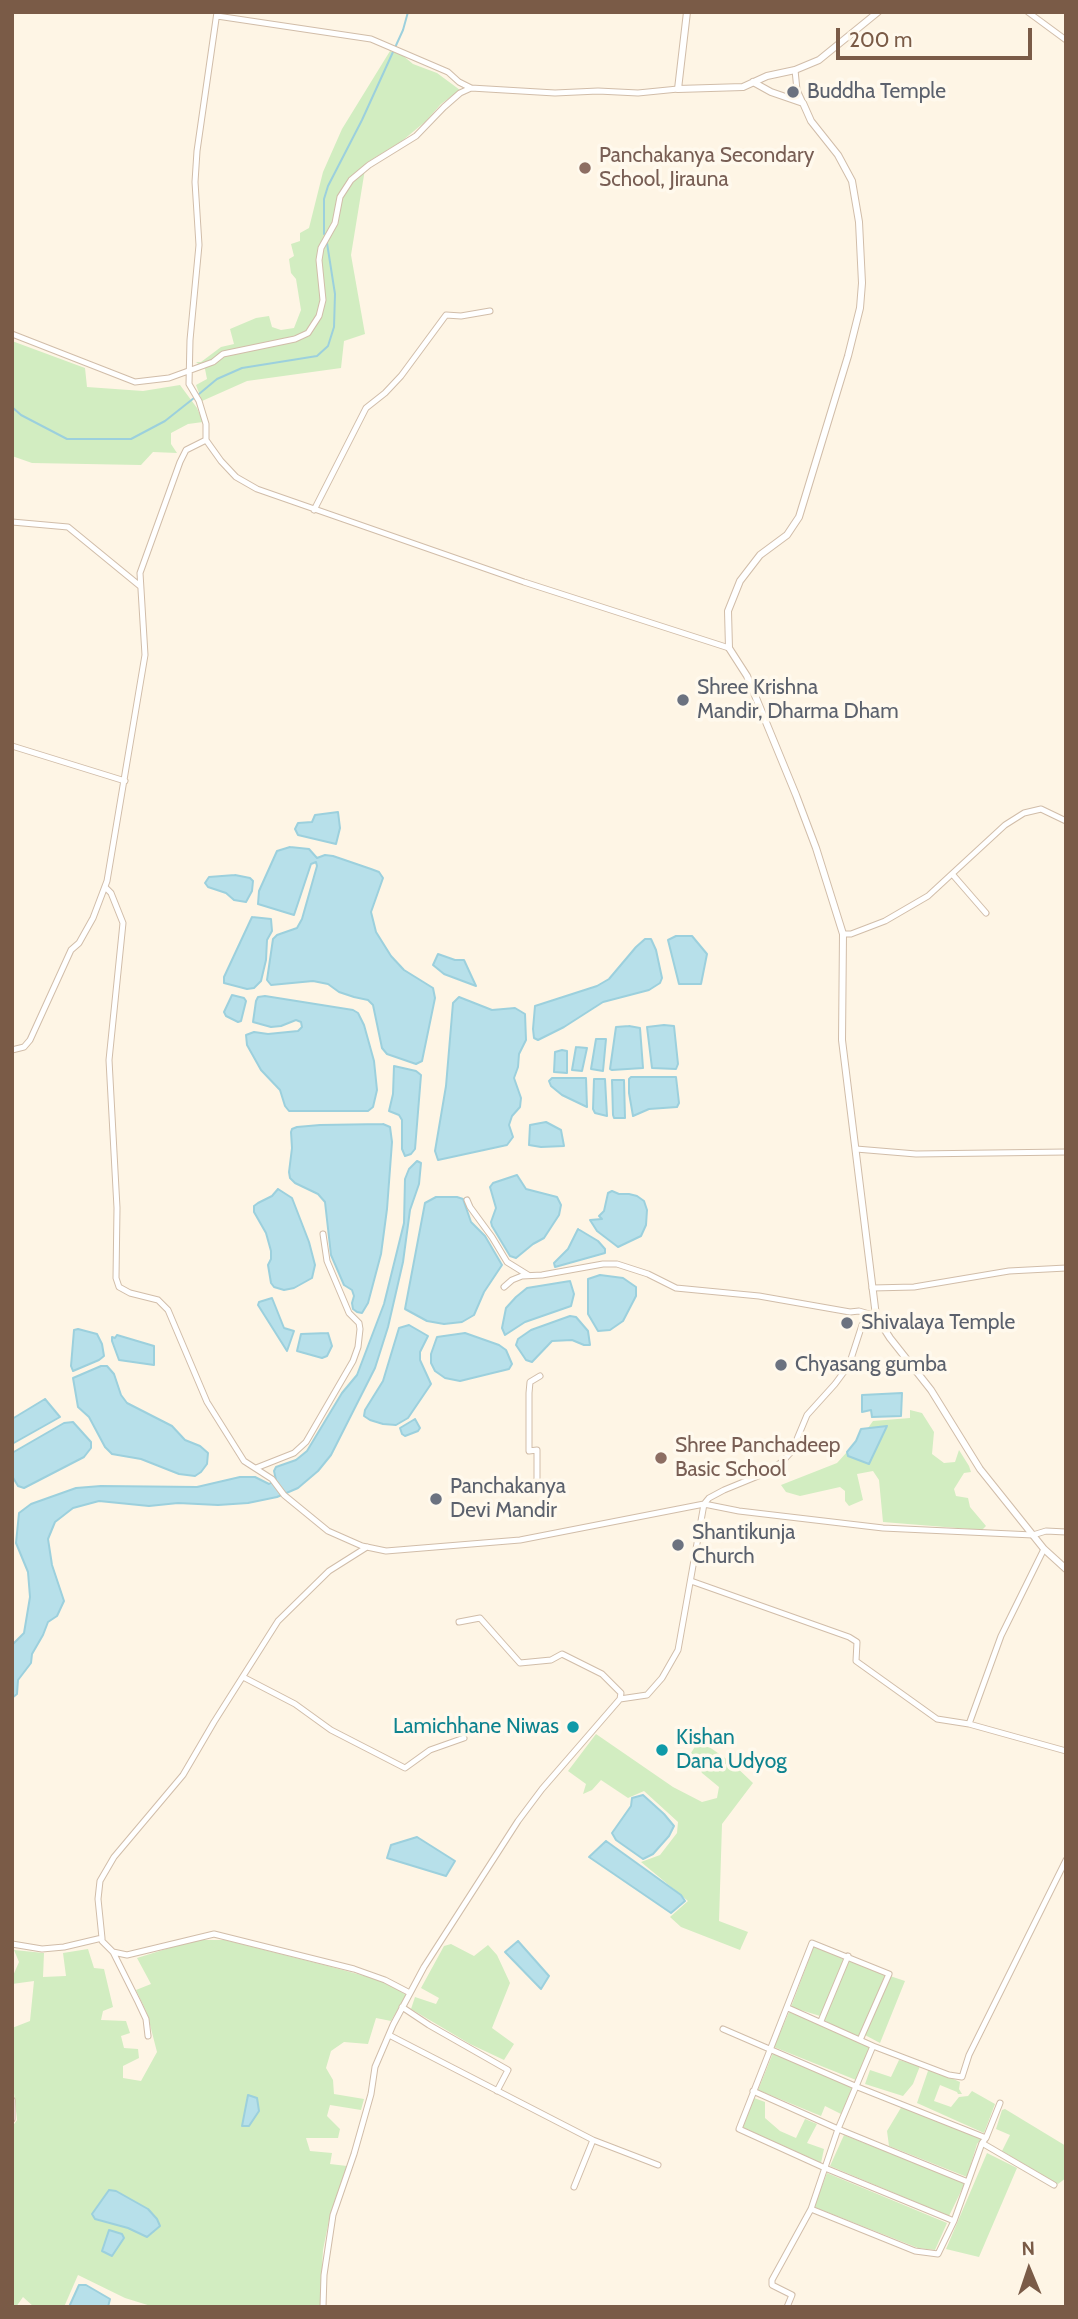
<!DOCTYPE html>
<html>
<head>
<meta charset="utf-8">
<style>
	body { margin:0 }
	#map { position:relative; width:1078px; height:2319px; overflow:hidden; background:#fef5e5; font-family:Cabin,sans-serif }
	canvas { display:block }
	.frame { position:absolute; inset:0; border:14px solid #7a5b47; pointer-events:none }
	.north { position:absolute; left:994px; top:2235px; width:70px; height:70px; -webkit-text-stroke:5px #fff9ed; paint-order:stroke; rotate:358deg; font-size:19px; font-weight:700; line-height:28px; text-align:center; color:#7a5b47 }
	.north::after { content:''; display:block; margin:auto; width:24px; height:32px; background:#7a5b47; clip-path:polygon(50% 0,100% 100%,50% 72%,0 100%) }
	.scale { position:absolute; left:836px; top:28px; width:196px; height:32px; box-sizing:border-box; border:4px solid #7a5b47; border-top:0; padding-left:9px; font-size:21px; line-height:24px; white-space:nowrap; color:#7a5b47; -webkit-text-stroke:5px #fff9ed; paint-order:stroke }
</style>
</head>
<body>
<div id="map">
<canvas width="1078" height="2319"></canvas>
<div class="frame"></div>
<div class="north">N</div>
<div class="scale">200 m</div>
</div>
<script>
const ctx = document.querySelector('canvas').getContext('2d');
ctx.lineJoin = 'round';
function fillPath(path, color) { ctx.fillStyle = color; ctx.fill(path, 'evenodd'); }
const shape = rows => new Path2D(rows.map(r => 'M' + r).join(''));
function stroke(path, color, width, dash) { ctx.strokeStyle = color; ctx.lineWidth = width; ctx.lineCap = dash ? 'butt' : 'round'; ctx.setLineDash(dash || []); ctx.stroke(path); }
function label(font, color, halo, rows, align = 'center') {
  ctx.font = font + ' Cabin,sans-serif'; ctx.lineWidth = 7; ctx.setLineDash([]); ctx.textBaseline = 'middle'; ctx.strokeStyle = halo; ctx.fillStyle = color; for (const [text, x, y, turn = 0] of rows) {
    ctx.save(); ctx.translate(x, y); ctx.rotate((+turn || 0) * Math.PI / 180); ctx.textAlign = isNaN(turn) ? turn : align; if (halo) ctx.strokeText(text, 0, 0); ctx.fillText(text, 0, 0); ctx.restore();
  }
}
const green = shape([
	[390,51,401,54,413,64,437,73,460,90,441,104,426,121,402,141,366,163,351,255,365,334,344,341,341,368,247,381,202,401,196,385,207,379,205,369,196,362,201,362,221,347,234,344,230,329,256,318,269,316,272,327,281,330,294,328,301,310,296,279,291,273,289,259,294,256,291,244,300,241,300,233,309,228,323,172,342,129],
	[12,341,85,368,87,387,143,391,180,385,197,408,203,422,188,424,171,433,171,444,177,453,153,452,141,465,32,463,12,456],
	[910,1410,922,1413,934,1432,932,1454,944,1463,955,1462,959,1450,969,1466,971,1472,964,1473,954,1489,956,1496,968,1498,970,1507,986,1526,982,1530,883,1522,879,1480,873,1471,857,1474,863,1500,849,1506,845,1501,845,1491,840,1487,800,1496,786,1492,781,1485,837,1463,847,1452,848,1456,869,1464,887,1427,868,1428,873,1421,910,1418],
	[596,1734,673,1787,702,1802,717,1798,719,1787,702,1773,691,1753,699,1740,731,1762,753,1783,722,1824,719,1921,748,1932,740,1950,681,1927,670,1917,688,1901,641,1862,660,1855,677,1833,678,1822,644,1791,628,1798,601,1780,592,1790,583,1794,586,1784,568,1771],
	[195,1940,225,1940,328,1966,387,1982,406,1995,391,2021,376,2018,368,2044,344,2042,331,2051,326,2068,333,2080,334,2094,364,2099,361,2110,330,2105,327,2116,340,2129,338,2138,306,2138,310,2151,332,2153,330,2164,347,2166,329,2220,323,2250,320,2307,154,2307,125,2298,78,2275,64,2307,34,2307,23,2297,16,2307,12,2307,12,2127,17,2120,12,2075,12,2028,30,2021,34,1981,12,1984,12,1978,19,1962,14,1950,44,1953,43,1977,66,1976,63,1953,88,1949,94,1968,104,1969,113,2007,103,2011,101,2020,126,2021,130,2033,121,2036,124,2048,138,2049,139,2058,123,2066,123,2078,141,2081,157,2052,147,2013,136,1990,151,1984,137,1958],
	[451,1944,474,1956,488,1945,497,1955,510,1983,492,2028,514,2044,504,2060,470,2044,411,2009,415,1997,436,2004,439,1998,421,1988,444,1946],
	[814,1946,845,1957,820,2016,791,2007],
	[849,1959,887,1974,859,2038,823,2020],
	[890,1976,905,1981,880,2043,865,2035],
	[789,2012,871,2046,856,2080,774,2047],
	[773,2053,853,2086,841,2114,825,2106,821,2116,758,2090],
	[899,2060,920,2066,913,2084,903,2096,865,2084,870,2070,891,2077],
	[929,2068,960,2082,959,2089,962,2094,958,2094,957,2092,940,2085,934,2101,951,2107,959,2097,968,2096,972,2091,995,2104,984,2133,917,2103],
	[754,2098,765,2102,765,2118,780,2131,796,2138,805,2119,817,2124,807,2143,824,2149,821,2163,742,2127],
	[902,2106,981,2139,977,2144,967,2177,889,2146,887,2131],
	[1005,2109,1066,2146,1066,2178,1058,2184,1002,2151,1010,2135,996,2129,1002,2110],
	[844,2135,965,2183,949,2216,830,2166],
	[987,2153,1017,2168,979,2257,946,2249],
	[827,2173,947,2223,935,2250,918,2248,814,2207]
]);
const water = shape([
	[338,812,340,828,336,844,298,835,295,829,298,823,312,822,315,815,338,812],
	[290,847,309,849,317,858,325,855,333,856,371,869,379,872,383,878,371,912,376,932,391,956,404,970,433,988,435,998,422,1061,416,1064,387,1054,382,1048,373,1005,368,1000,354,997,339,992,328,984,313,981,271,985,267,980,273,939,277,935,297,928,302,919,317,866,316,862,311,864,294,915,258,904,259,891,277,851,290,847],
	[235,875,250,878,253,881,252,891,246,902,234,900,226,893,208,887,205,883,209,877,235,875],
	[252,917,271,919,272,931,267,940,266,960,261,981,254,988,247,989,224,983,224,977,252,917],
	[676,936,692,936,707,954,701,984,679,984,668,940,676,936],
	[645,939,651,939,656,950,662,978,660,983,649,990,603,1002,564,1027,538,1040,534,1038,533,1029,535,1006,597,986,609,979,636,947,645,939],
	[438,954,455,960,464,960,476,986,444,974,433,965,438,954],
	[232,995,244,998,246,1001,241,1021,238,1022,226,1016,224,1012,232,995],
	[265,996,353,1010,358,1013,364,1025,374,1061,377,1090,373,1107,368,1111,289,1111,285,1106,280,1090,261,1070,247,1045,246,1035,254,1032,268,1034,298,1031,302,1027,301,1022,296,1020,281,1026,271,1027,253,1022,256,1001,258,997,265,996],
	[459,997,492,1010,515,1008,525,1014,526,1040,519,1054,518,1067,514,1078,521,1098,520,1107,512,1116,509,1125,513,1137,507,1145,438,1160,435,1151,446,1086,453,1003,459,997],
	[664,1025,674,1026,678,1064,676,1069,652,1068,647,1027,664,1025],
	[629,1026,640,1028,643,1068,612,1070,610,1069,616,1027,629,1026],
	[596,1039,606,1039,603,1071,591,1069,596,1039],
	[576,1047,587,1048,582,1071,572,1070,576,1047],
	[562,1050,567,1051,567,1073,554,1072,555,1052,562,1050],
	[394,1066,416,1071,421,1075,415,1149,411,1154,405,1156,402,1149,402,1120,399,1115,389,1111,393,1094,394,1066],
	[631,1077,676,1077,679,1103,677,1107,649,1109,633,1116,629,1093,629,1079,631,1077],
	[552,1078,586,1078,587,1107,562,1095,551,1086,549,1081,552,1078],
	[594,1079,605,1079,607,1116,595,1113,593,1109,594,1079],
	[612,1080,624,1080,625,1118,614,1118,613,1115,612,1080],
	[546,1122,561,1130,564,1146,541,1147,529,1145,530,1125,546,1122],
	[383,1124,390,1127,392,1142,387,1209,381,1254,368,1303,362,1313,357,1312,353,1309,352,1303,354,1296,352,1290,344,1285,331,1255,325,1202,318,1194,295,1183,290,1178,289,1172,292,1148,291,1132,292,1129,297,1127,320,1125,383,1124],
	[417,1161,421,1163,419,1184,410,1210,403,1262,388,1327,375,1368,331,1455,318,1471,298,1488,277,1497,248,1503,218,1505,178,1503,149,1506,99,1501,73,1508,55,1522,48,1539,52,1565,64,1601,57,1616,48,1622,43,1635,32,1654,31,1663,18,1680,17,1694,12,1698,12,1645,24,1633,30,1597,28,1572,16,1543,19,1513,31,1504,76,1488,101,1486,197,1487,240,1477,255,1477,269,1484,276,1480,274,1471,276,1467,296,1460,307,1451,342,1393,357,1375,384,1304,404,1223,405,1179,409,1169,417,1161],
	[517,1175,526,1189,557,1197,561,1205,559,1215,544,1238,533,1244,516,1258,510,1256,492,1226,491,1222,496,1208,490,1187,493,1183,517,1175],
	[278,1189,292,1198,309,1242,315,1265,312,1278,294,1288,284,1290,274,1287,271,1283,268,1265,271,1259,271,1251,266,1233,254,1212,254,1206,258,1203,272,1196,278,1189],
	[612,1191,619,1194,629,1194,637,1196,644,1201,647,1210,646,1225,641,1236,618,1247,597,1231,590,1220,602,1219,599,1216,604,1211,608,1193,612,1191],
	[436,1197,457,1197,463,1199,471,1222,485,1236,502,1265,484,1292,474,1315,462,1322,444,1324,427,1321,405,1309,425,1203,436,1197],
	[578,1229,598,1241,605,1249,605,1253,555,1267,554,1263,568,1249,578,1229],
	[600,1275,623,1278,636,1287,636,1296,623,1321,610,1330,598,1331,588,1314,588,1279,600,1275],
	[570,1281,574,1294,571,1306,525,1322,505,1335,502,1328,506,1308,516,1297,527,1288,570,1281],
	[272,1298,284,1328,294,1331,287,1351,258,1305,259,1302,272,1298],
	[570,1316,576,1317,588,1331,590,1345,584,1345,572,1340,552,1341,532,1362,526,1360,516,1345,518,1339,531,1330,570,1316],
	[409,1325,428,1336,420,1352,420,1360,431,1384,408,1418,396,1425,383,1424,370,1420,364,1416,365,1410,383,1381,399,1328,409,1325],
	[78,1329,97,1334,102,1344,104,1356,99,1360,73,1371,71,1366,74,1330,78,1329],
	[328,1333,332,1346,327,1356,322,1358,297,1351,301,1334,328,1333],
	[465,1333,499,1345,506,1350,512,1364,509,1369,460,1381,445,1378,435,1371,431,1363,431,1354,437,1337,465,1333],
	[117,1335,154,1346,154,1365,119,1360,112,1341,112,1337,115,1338,117,1335],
	[101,1366,107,1366,114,1374,121,1395,127,1403,172,1426,185,1440,200,1446,208,1453,207,1464,201,1472,195,1476,179,1474,141,1459,112,1454,105,1447,89,1417,78,1407,73,1378,101,1366],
	[902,1393,901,1416,872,1417,871,1410,862,1412,862,1395,902,1393],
	[45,1399,60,1417,12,1444,12,1419,45,1399],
	[415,1419,420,1428,418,1431,405,1436,402,1434,400,1428,415,1419],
	[73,1422,91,1442,91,1448,84,1457,24,1488,18,1486,12,1476,12,1453,64,1423,73,1422],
	[887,1426,869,1464,848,1456,847,1452,856,1441,861,1429,887,1426],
	[643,1795,664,1814,674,1826,669,1836,653,1854,643,1859,616,1840,612,1833,631,1806,632,1798,643,1795],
	[417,1837,455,1861,446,1876,387,1858,391,1845,417,1837],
	[606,1841,681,1895,685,1901,671,1913,589,1857,606,1841],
	[518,1941,549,1976,541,1989,505,1952,518,1941],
	[248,2095,257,2098,259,2111,249,2126,242,2126,248,2095],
	[109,2190,116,2191,148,2209,157,2219,160,2226,147,2237,128,2228,95,2219,92,2214,109,2190],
	[109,2230,122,2234,124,2238,112,2256,102,2251,109,2230],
	[79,2285,86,2285,110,2299,108,2307,69,2307,79,2285]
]);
const stream = shape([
	[324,234,324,199,328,186,362,120,403,30,408,12],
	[199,394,217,379,242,368,317,356,328,346,334,327,335,294,327,243],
	[12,407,21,415,67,439,131,439,165,421,194,398]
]);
const minor = shape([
	[1028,12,1066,40],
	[217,16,371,39,448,72,459,82,471,88,555,93,598,91,638,93,678,89],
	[795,70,797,90,803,103],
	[12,334,135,382,169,378,213,362,223,354,295,339,308,333,319,316,323,300,319,260,321,248,335,223,340,197,351,180,369,165,416,136,444,107,460,93,471,88],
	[206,440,221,461,236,477,257,489,524,582,729,648],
	[314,510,366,408,385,393,401,376,446,315,461,316,490,311],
	[12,522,68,527,140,586],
	[12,746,125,781],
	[953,875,986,913],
	[105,887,111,893,123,923,109,1060,117,1208,116,1278,119,1287,130,1293,158,1300,168,1310,207,1402,244,1461,272,1479,284,1495,328,1531,362,1546,386,1551,520,1540,704,1504,709,1498,724,1490,763,1474,782,1462,792,1451,807,1415,835,1384,849,1365,862,1325,876,1316],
	[843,934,851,934,885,921,928,896,1005,825,1024,813,1041,809,1066,821],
	[12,1050,24,1047,30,1040,71,950,79,943,93,918,107,881,145,655,140,573,180,462,186,450,206,440,206,424,199,401,189,384,190,340,199,245,195,182,197,151,217,12],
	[856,1149,916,1154,1066,1152],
	[467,1200,470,1207,492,1237,507,1262,528,1275],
	[504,1287,512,1280,522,1276,542,1275,603,1264,617,1264,648,1274,676,1288,759,1296,850,1312,859,1311,876,1316],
	[872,1288,914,1287,1009,1271,1066,1268],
	[256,1468,294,1453,306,1442,353,1361,358,1347,360,1329,359,1323,349,1313,327,1261,323,1234],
	[534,1485,537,1481,537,1450,529,1451,529,1393,530,1382,540,1376],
	[691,1581,849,1637,857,1642,856,1661,937,1719,969,1724,1001,1636,1044,1549],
	[459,1622,480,1618,520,1663,551,1660,562,1654,602,1674,621,1693,620,1699],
	[243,1677,295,1704,331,1730,405,1768,430,1750,464,1738],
	[969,1724,1066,1751],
	[102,1938,102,1941,113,1952,138,2002,146,2019,148,2036],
	[12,1944,42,1949,64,1947,102,1938,98,1899,100,1881,114,1857,183,1775,214,1722,278,1621,329,1571,367,1547],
	[113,1952,127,1955,214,1934,354,1969,385,1980,410,1993],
	[402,2007,429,2025,508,2070,497,2091],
	[788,2008,873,2046],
	[821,2021,848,1956],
	[723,2029,855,2086,986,2138],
	[389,2035,593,2140,574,2187],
	[860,2040,889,1974,812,1943,739,2129,825,2168,954,2221],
	[753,2091,838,2129,968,2182],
	[12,2100,12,2119],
	[593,2140,658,2165],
	[982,2143,1054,2185],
	[811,2209,915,2251,938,2254,954,2221,982,2143,986,2138,1000,2103],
	[323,2307,324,2275,333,2215,354,2154,371,2094,375,2067,393,2025,424,1967,518,1821,542,1789,620,1699,647,1695,662,1678,678,1650,704,1504,739,1511,883,1528,1033,1535,1046,1531,1066,1532],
	[787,2307,792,2295,772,2285,772,2280,811,2209,838,2129,873,2046,949,2075,962,2077,969,2055,1066,1860]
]);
const tertiary = shape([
	[687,12,678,89,743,87,767,76,795,70,819,60,878,12],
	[753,82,771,92,803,103,811,121,838,155,852,181,859,222,862,283,860,308,848,356,799,517,787,535,760,555,740,581,728,611,729,648,747,676,796,795,816,848,843,934,842,1040,876,1316,890,1338,931,1390,980,1469,1044,1549,1066,1569]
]);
const markers = [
	[793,92,7,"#6b7280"],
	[585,168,7,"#8d6e63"],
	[683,700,7,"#6b7280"],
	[847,1323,7,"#6b7280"],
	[781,1365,7,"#6b7280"],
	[661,1458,7,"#8d6e63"],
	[436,1499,7,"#6b7280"],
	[678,1545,7,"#6b7280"],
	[573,1727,7,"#0f9aa8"],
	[662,1750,7,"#0f9aa8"]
];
const worshipNames = [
	["Buddha Temple",807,92],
	["Shree Krishna",697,688],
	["Mandir, Dharma Dham",697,712],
	["Shivalaya Temple",861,1323],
	["Chyasang gumba",795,1365],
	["Panchakanya",450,1487],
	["Devi Mandir",450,1511],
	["Shantikunja",692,1533],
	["Church",692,1557]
];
const educationNames = [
	["Panchakanya Secondary",599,156],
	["School, Jirauna",599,180],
	["Shree Panchadeep",675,1446],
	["Basic School",675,1470]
];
const cultureNames = [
	["Lamichhane Niwas",559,1727],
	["Kishan",676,1738,"left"],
	["Dana Udyog",676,1762,"left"]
];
fillPath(green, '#d2edc1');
fillPath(water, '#b7e0ea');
stroke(water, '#9cd0dd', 2);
stroke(stream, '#9cd0dd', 2);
stroke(minor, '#d1bda9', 7);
stroke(tertiary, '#d1bda9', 8);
stroke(minor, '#fff', 5);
stroke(tertiary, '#fff', 6);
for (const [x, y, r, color] of markers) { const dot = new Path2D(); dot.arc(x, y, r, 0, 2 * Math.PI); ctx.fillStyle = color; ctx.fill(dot); stroke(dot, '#fff9ed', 2.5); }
label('21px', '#5b616d', '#fff9ed', worshipNames, 'left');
label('21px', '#785e54', '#fff9ed', educationNames, 'left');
label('21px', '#0d838f', '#fff9ed', cultureNames, 'right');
</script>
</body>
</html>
